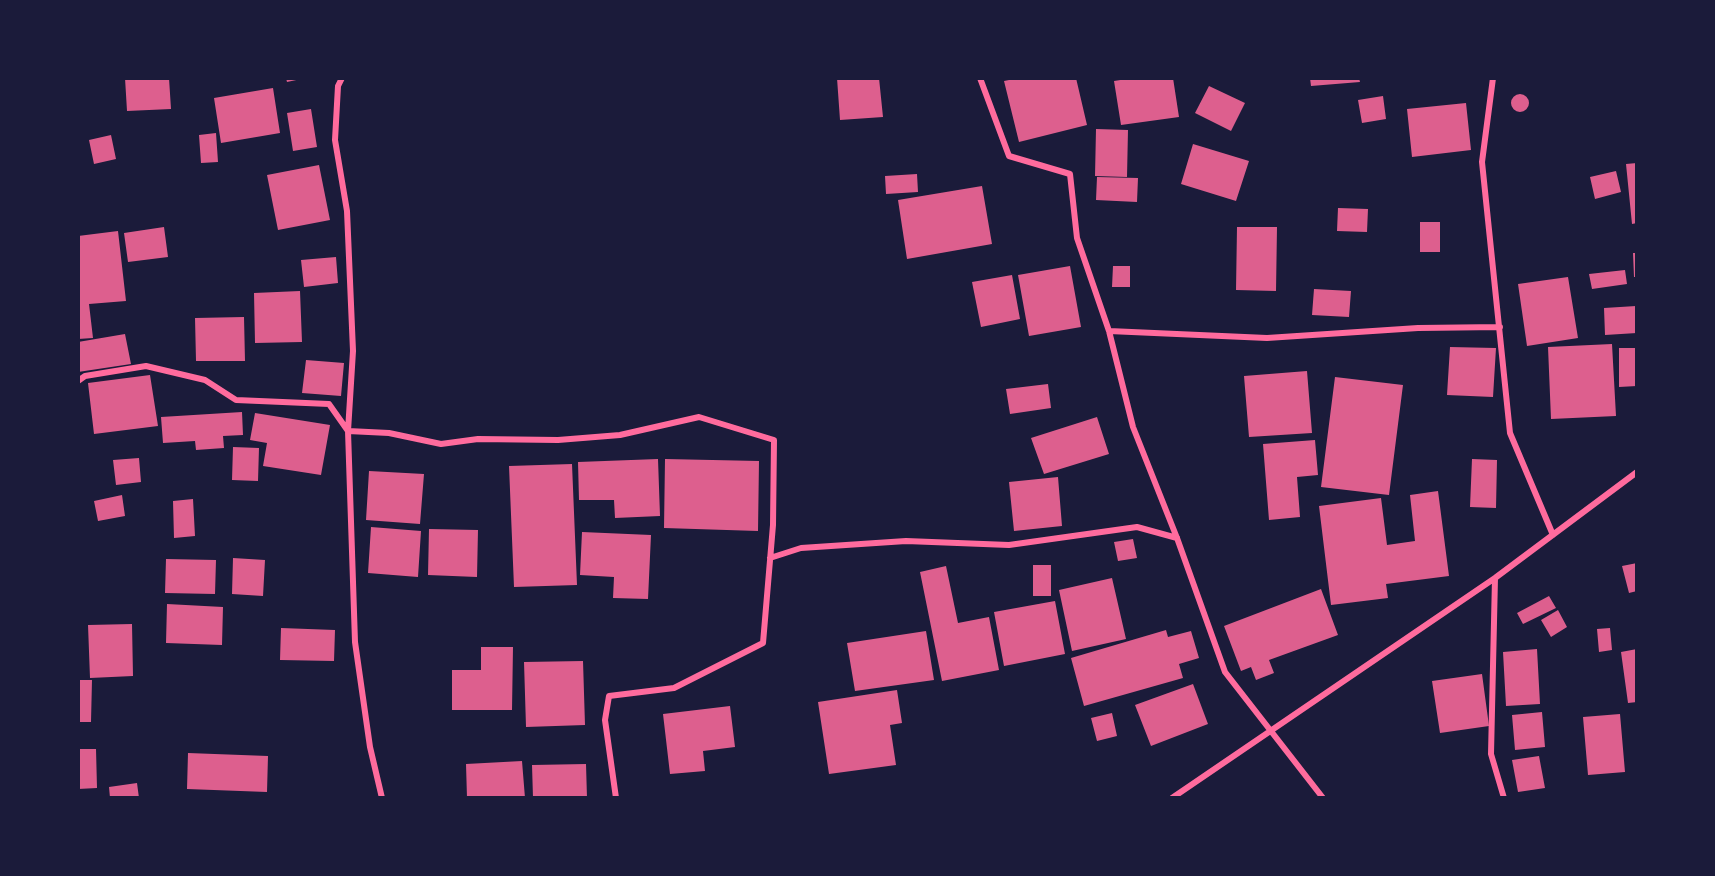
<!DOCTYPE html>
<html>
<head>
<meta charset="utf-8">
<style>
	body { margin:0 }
	#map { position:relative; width:1715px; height:876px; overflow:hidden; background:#1b1b3a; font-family:"Exo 2",sans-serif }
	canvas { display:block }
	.frame { position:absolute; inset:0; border:80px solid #1b1b3a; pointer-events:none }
</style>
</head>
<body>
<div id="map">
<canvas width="1715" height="876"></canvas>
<div class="frame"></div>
</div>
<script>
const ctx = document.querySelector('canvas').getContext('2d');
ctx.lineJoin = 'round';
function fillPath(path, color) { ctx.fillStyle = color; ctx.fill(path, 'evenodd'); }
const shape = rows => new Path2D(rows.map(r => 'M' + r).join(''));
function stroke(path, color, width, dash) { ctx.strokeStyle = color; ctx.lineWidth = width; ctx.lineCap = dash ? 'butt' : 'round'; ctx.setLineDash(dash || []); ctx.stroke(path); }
const building = shape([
	[125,78,169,78,171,109,127,111],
	[286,78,301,78,301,79,287,82],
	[837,78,879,78,883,117,840,120],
	[1019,78,1076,78,1087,125,1019,142,1004,81],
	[1133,78,1173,78,1179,117,1121,125,1114,81],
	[1310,78,1359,78,1360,82,1311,86],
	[1209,86,1245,103,1231,131,1195,113],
	[273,88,280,133,221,143,214,98],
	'1511 103a9 9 0 1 1 18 0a9 9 0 1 1-18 0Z',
	[1383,96,1386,119,1362,123,1358,100],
	[1466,103,1471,150,1412,157,1407,109],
	[311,109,317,147,293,151,287,113],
	[1096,129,1128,130,1127,177,1095,176],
	[216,133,218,162,201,163,199,135],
	[111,135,116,159,94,164,89,140],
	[1193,144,1249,161,1236,201,1181,184],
	[1637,163,1637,223,1632,224,1626,164],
	[319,165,330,220,278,230,267,175],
	[1616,171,1621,192,1595,199,1590,177],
	[917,174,918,192,886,194,885,176],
	[1097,177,1138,178,1137,202,1096,200],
	[982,186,992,244,907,259,898,200],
	[1338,208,1368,209,1367,232,1337,231],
	[1420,222,1440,222,1440,252,1420,252],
	[164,227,168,257,128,262,124,233],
	[1237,227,1277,227,1276,291,1236,290],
	[118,231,126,301,89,304,93,338,78,339,78,236],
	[1633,253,1637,253,1637,277,1634,277],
	[336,257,338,283,304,287,301,260],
	[1070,266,1081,327,1029,336,1018,275],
	[1113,266,1130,266,1130,287,1112,287],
	[1625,270,1627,284,1592,289,1589,274],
	[1012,275,1020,319,981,327,972,282],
	[1568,277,1578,338,1527,346,1518,284],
	[1314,289,1351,291,1349,317,1312,315],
	[300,291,302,342,255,343,254,293],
	[1636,306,1637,333,1605,335,1604,308],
	[244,317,245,361,196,361,195,318],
	[125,334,131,364,78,372,78,342],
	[1612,344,1616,416,1551,419,1548,347],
	[1450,347,1496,348,1493,397,1447,395],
	[1619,348,1637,348,1637,386,1619,387],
	[306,360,344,363,341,396,302,393],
	[1307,371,1312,433,1249,437,1244,376],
	[150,375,158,426,94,434,88,383],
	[1335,377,1403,385,1389,495,1321,487],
	[1048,384,1051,408,1010,414,1006,389],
	[242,412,243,435,223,436,224,448,196,450,195,441,163,443,161,417],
	[255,413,330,425,321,475,263,466,267,443,250,440],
	[1097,417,1109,454,1044,474,1031,438],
	[1315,440,1318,475,1297,477,1300,517,1269,520,1263,444],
	[233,447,259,448,258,481,232,480],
	[139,458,141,482,116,485,113,460],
	[658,459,660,516,615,518,614,500,579,500,578,462],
	[665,459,759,461,758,531,664,528],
	[1472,459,1497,460,1496,508,1470,507],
	[572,464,577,585,514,587,509,466],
	[369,471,424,474,420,524,366,520],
	[1058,477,1062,526,1014,531,1009,482],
	[1438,491,1449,576,1386,584,1388,598,1331,605,1319,506,1381,498,1387,545,1415,541,1410,495],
	[122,495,125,516,98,521,94,501],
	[193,499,195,536,174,538,173,501],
	[371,527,421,531,418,577,368,573],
	[429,529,478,530,477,577,428,575],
	[582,532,651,535,648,599,613,598,614,577,580,575],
	[1133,539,1137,558,1118,561,1114,542],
	[233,558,265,560,263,596,232,594],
	[166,559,216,560,215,594,165,593],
	[1637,563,1637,591,1629,593,1622,566],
	[1033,565,1051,565,1051,596,1033,596],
	[946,566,958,623,989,617,999,670,942,681,920,572],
	[1112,578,1126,639,1072,651,1059,590],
	[1321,589,1338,635,1269,660,1274,673,1256,680,1251,667,1241,671,1224,626],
	[1549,596,1556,608,1523,624,1517,613],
	[1055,601,1065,654,1004,666,994,612],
	[167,604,223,607,222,645,166,643],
	[1558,610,1567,627,1551,637,1541,620],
	[132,624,133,676,90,678,88,625],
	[281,628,335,630,334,661,280,660],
	[1610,628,1612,650,1599,652,1597,629],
	[1166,630,1168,637,1191,631,1199,658,1179,664,1183,678,1084,706,1071,658],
	[926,631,934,680,855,691,847,643],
	[481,647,513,647,512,710,452,710,452,670,481,670],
	[1537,649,1540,704,1506,706,1503,652],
	[1637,649,1637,702,1628,703,1621,652],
	[583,661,585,725,526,727,524,662],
	[1482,674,1489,726,1440,733,1432,681],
	[78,680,92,680,91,722,78,722],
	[1193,684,1208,724,1151,746,1135,705],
	[897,690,902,723,890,725,896,765,829,774,818,702],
	[730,706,735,747,703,751,705,771,670,774,663,714],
	[1542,712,1545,747,1515,750,1512,715],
	[1112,713,1117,736,1097,741,1091,718],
	[1620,714,1625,772,1588,775,1583,717],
	[78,749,96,749,97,788,78,789],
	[188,753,268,756,267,792,187,789],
	[1539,756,1545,788,1518,792,1512,760],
	[522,761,525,798,467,798,466,764],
	[586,764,587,798,533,798,532,765],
	[137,783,139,798,110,798,109,787]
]);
const minor = shape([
	[342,78,338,86,335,140,347,211,353,351,348,431,389,433,441,444,478,439,558,440,620,435,699,417,774,440,773,525,763,643,674,688,609,696,605,720,616,798],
	[980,78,1009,156,1070,174,1077,238,1109,331,1133,427,1177,538,1225,672,1323,798],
	[1493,78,1482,162,1510,433,1553,535],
	[1109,331,1267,338,1418,328,1500,327],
	[78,381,85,376,146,366,205,380,236,400,329,404,348,431,355,642,370,747,382,798],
	[770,558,801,548,906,541,1009,545,1137,527,1177,538],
	[1495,578,1491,754,1504,798],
	[1172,798,1495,578,1637,472]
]);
fillPath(building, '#dd5f8e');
stroke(minor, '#ff6b9d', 6);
</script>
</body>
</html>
